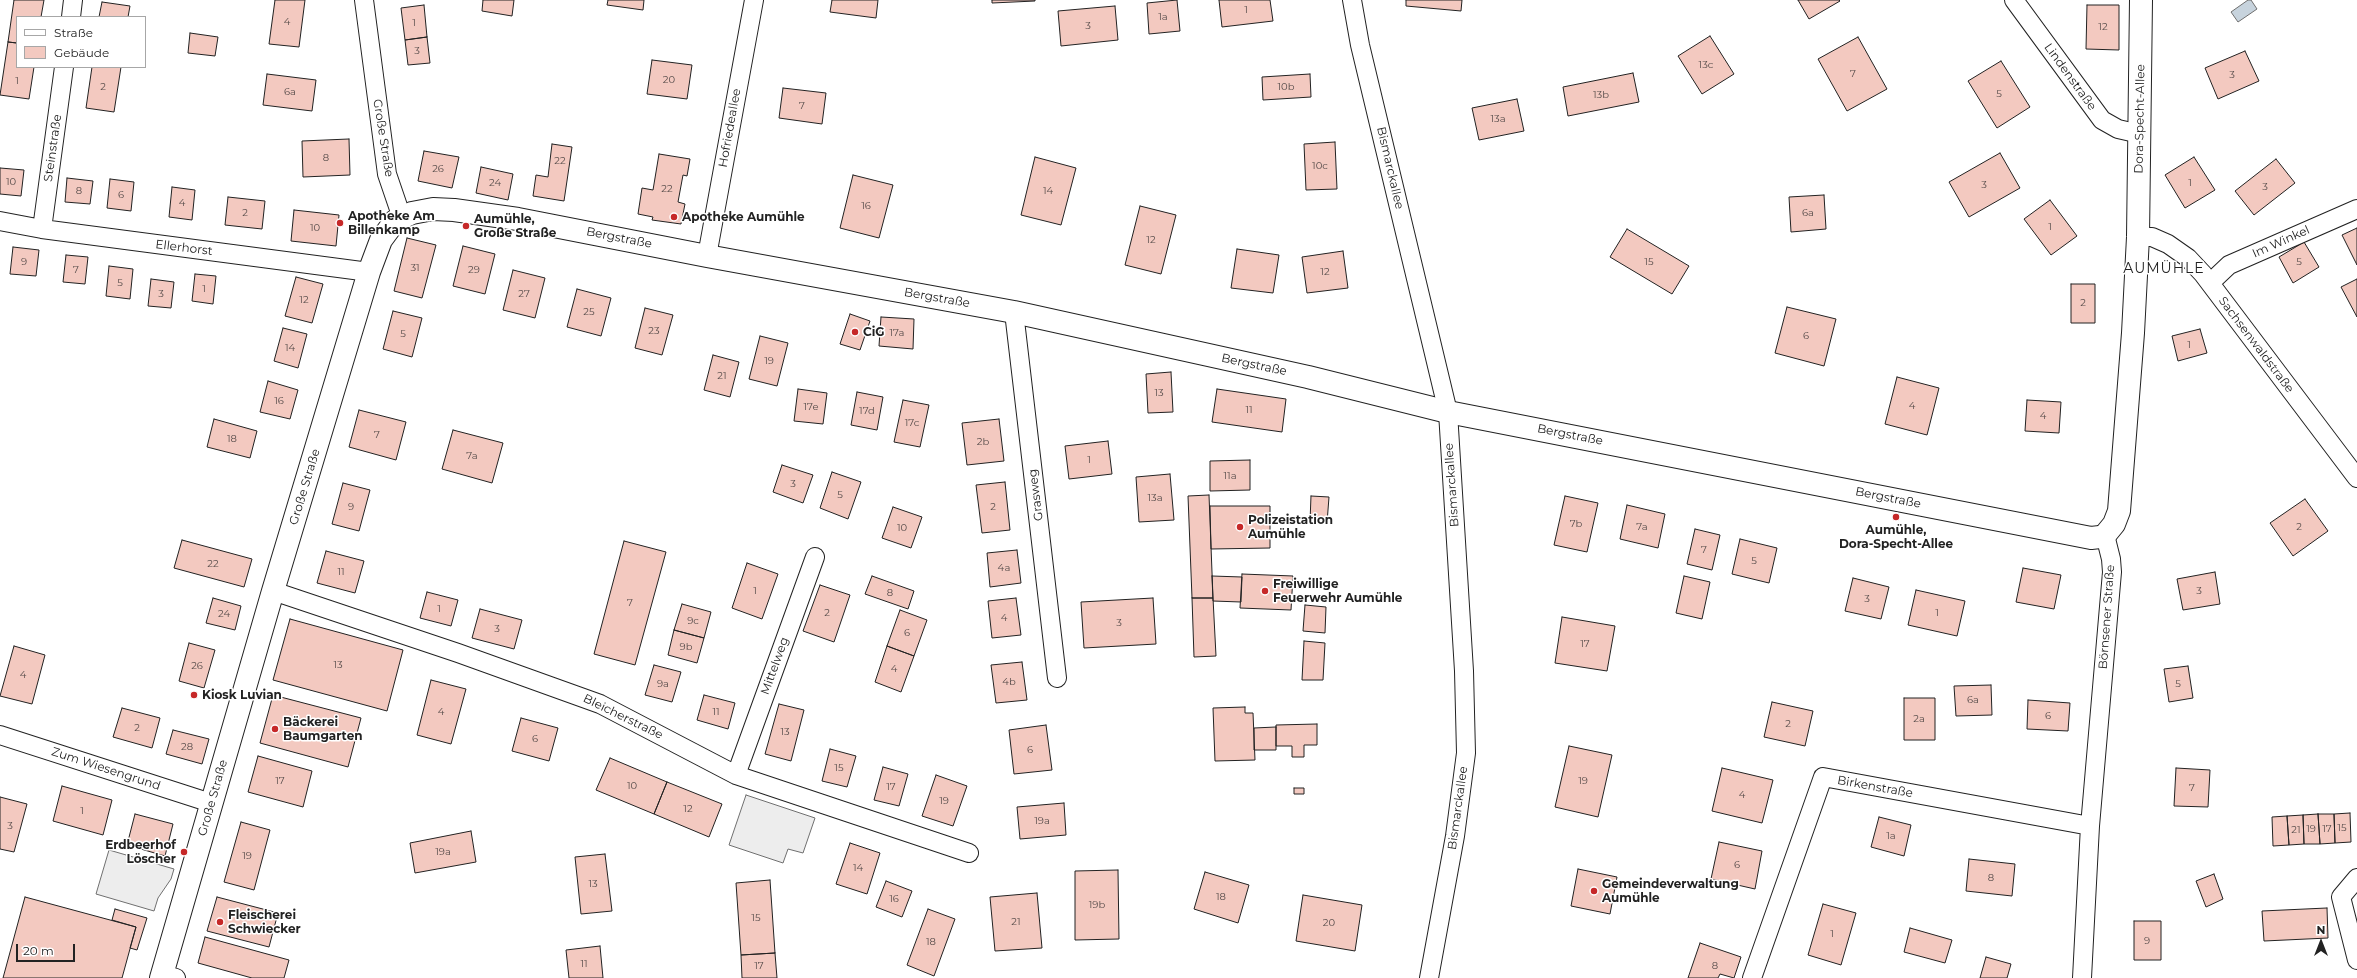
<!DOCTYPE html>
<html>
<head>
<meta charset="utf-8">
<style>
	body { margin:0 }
	#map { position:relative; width:2357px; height:978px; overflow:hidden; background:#fff; font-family:Montserrat,sans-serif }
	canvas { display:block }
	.legend { position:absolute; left:16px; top:16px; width:130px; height:52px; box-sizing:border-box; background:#fff; border:1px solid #a7a7a7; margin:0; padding:5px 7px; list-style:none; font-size:12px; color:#222 }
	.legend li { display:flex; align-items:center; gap:8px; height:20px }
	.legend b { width:20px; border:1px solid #a7a7a7 }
	.north { position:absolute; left:2301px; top:922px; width:40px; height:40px; -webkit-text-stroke:3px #fff; paint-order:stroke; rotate:0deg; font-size:11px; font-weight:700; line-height:16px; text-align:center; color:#222 }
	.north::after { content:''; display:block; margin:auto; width:14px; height:18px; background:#222; clip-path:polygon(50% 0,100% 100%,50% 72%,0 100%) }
	.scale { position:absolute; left:16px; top:944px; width:59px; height:18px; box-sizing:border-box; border:2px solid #222; border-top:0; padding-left:5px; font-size:12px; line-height:14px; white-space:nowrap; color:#222; -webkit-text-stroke:3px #fff; paint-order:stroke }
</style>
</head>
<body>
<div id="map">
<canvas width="2357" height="978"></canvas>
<ul class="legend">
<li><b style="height:5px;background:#fff"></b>Straße</li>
<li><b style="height:11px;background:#f3c9c0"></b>Gebäude</li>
</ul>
<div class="north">N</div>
<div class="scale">20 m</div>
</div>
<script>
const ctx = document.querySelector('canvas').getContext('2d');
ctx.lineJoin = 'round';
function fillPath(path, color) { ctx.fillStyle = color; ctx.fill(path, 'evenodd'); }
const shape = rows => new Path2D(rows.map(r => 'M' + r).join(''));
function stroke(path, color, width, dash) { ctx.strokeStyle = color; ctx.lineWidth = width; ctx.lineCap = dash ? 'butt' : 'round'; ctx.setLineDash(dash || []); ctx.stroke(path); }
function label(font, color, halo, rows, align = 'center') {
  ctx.font = font + ' Montserrat,sans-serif'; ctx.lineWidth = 3; ctx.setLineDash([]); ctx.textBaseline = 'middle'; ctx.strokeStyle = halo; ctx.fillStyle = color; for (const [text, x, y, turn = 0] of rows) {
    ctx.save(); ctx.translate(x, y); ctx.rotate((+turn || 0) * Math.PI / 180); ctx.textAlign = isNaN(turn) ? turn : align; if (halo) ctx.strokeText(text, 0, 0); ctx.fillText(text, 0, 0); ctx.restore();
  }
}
const parking = shape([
	[746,795,815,818,803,853,788,849,783,863,729,845,746,795],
	[109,850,174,869,171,879,158,898,154,911,96,894,109,850]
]);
const water = shape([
	[2248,0,2251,0,2257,9,2238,22,2231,12,2248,0]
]);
const building = shape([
	[14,0,44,0,41,17,17,17,17,43,8,42,14,0],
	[275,0,305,0,299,47,269,44,275,0],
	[483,0,514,0,512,16,482,11,483,0],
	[608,0,644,0,643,10,607,5,608,0],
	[832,0,878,0,876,18,830,12,832,0],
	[992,0,1035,0,1035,1,992,3,992,0],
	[1177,0,1180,31,1149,34,1147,3,1177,0],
	[1219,0,1270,0,1273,21,1222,27,1219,0],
	[1406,0,1462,0,1461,11,1406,6,1406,0],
	[1798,0,1839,0,1840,1,1809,19,1798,0],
	[102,2,130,6,128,17,99,17,102,2],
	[424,5,427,37,405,40,401,8,424,5],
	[2087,5,2119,5,2119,50,2086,49,2087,5],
	[1115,6,1118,40,1061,46,1058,11,1115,6],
	[190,33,218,37,215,56,188,53,190,33],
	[1710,36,1734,74,1702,94,1678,56,1710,36],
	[427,37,430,63,408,65,405,40,427,37],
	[1858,37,1887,89,1847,111,1818,59,1858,37],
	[8,42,17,43,17,67,34,67,29,99,0,95,8,42],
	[2245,51,2259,81,2218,99,2205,68,2245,51],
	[652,60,692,65,687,99,647,94,652,60],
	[2001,61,2030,107,1997,128,1968,81,2001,61],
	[92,67,121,67,114,112,86,108,92,67],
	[1633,73,1639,102,1568,116,1563,87,1633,73],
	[267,74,316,80,312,111,263,105,267,74],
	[1310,74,1311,97,1263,100,1262,77,1310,74],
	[783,88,826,93,822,124,779,118,783,88],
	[1517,99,1524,131,1479,140,1472,108,1517,99],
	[349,139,350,175,303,177,302,141,349,139],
	[1335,142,1337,189,1306,190,1304,144,1335,142],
	[552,144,572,147,564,201,533,196,536,175,548,177,552,144],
	[424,151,459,157,452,188,418,181,424,151],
	[2000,153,2020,188,1969,217,1949,182,2000,153],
	[659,154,690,159,687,176,683,175,678,202,685,204,681,224,652,220,653,217,638,214,642,188,653,190,659,154],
	[1035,157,1076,168,1061,225,1021,215,1035,157],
	[2194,157,2215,190,2185,208,2165,175,2194,157],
	[2276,159,2295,183,2254,215,2235,191,2276,159],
	[481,167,513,174,508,200,476,193,481,167],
	[0,168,24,170,21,196,0,194,0,168],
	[853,175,893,185,879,238,840,228,853,175],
	[67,178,93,181,90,204,65,202,67,178],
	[110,179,134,182,131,211,107,208,110,179],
	[172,187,195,190,192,220,169,217,172,187],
	[1824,195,1826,229,1791,232,1789,197,1824,195],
	[228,197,265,201,262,229,225,225,228,197],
	[2050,200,2077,236,2051,255,2024,219,2050,200],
	[1140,206,1176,215,1161,274,1125,265,1140,206],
	[294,210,339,215,336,246,291,241,294,210],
	[2357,228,2357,265,2342,235,2357,228],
	[1627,229,1689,266,1672,294,1610,257,1627,229],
	[407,238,436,245,422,298,394,291,407,238],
	[2304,242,2319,267,2293,283,2279,257,2304,242],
	[463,246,495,254,485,294,453,286,463,246],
	[13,247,39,250,36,276,10,274,13,247],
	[1237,249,1279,255,1273,293,1231,288,1237,249],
	[1343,251,1348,288,1307,293,1302,257,1343,251],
	[66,255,88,257,85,284,63,282,66,255],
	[109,266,133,269,130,299,106,296,109,266],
	[513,270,545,278,535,318,503,310,513,270],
	[195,274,216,276,213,304,192,301,195,274],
	[296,277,323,284,312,323,285,316,296,277],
	[151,279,174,282,171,308,148,306,151,279],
	[2357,279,2357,317,2341,287,2357,279],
	[2071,284,2095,284,2095,323,2071,323,2071,284],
	[577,289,611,298,601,336,567,327,577,289],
	[1787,307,1836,319,1824,366,1775,353,1787,307],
	[645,308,673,315,662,355,635,348,645,308],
	[393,311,422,318,412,357,383,349,393,311],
	[850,314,870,321,860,350,840,344,850,314],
	[881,317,914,319,913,349,879,346,881,317],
	[283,328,307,334,298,368,274,361,283,328],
	[2200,329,2207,353,2178,361,2172,336,2200,329],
	[760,336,788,343,777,386,749,379,760,336],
	[713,355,739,362,730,397,704,390,713,355],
	[1171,372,1173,412,1148,413,1146,374,1171,372],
	[1897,377,1939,388,1927,435,1885,424,1897,377],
	[268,381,298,390,290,419,260,412,268,381],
	[798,389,827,393,823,424,794,421,798,389],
	[1217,389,1286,399,1282,432,1212,422,1217,389],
	[857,392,883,397,877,430,851,425,857,392],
	[903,400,929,405,920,447,894,442,903,400],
	[2027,400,2061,402,2059,433,2025,431,2027,400],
	[359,410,406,422,396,460,349,447,359,410],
	[214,419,257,431,250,458,207,447,214,419],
	[999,419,1004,461,967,465,962,423,999,419],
	[453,430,503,443,492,483,442,469,453,430],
	[1108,441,1112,474,1069,479,1065,446,1108,441],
	[1250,460,1250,490,1210,491,1210,461,1250,460],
	[782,465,813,475,803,503,773,492,782,465],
	[832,472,861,482,848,519,820,508,832,472],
	[1170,474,1174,520,1139,522,1136,477,1170,474],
	[1005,482,1010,530,982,533,976,485,1005,482],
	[343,483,370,490,359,531,332,524,343,483],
	[1209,495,1213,598,1192,598,1188,496,1209,495],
	[1311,496,1329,497,1327,523,1310,522,1311,496],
	[1565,496,1598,503,1587,552,1554,545,1565,496],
	[2305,499,2328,531,2293,556,2270,523,2305,499],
	[1627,505,1665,514,1658,548,1620,539,1627,505],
	[1210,506,1270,506,1270,548,1211,549,1210,506],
	[893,507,922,517,911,548,882,538,893,507],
	[1695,529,1720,535,1712,570,1687,564,1695,529],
	[1740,539,1777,548,1769,583,1732,574,1740,539],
	[182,540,252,559,244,587,174,568,182,540],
	[624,541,666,552,635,665,594,654,624,541],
	[1017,550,1021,583,990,587,987,553,1017,550],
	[326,551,364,561,355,593,317,583,326,551],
	[747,563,778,574,762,619,732,608,747,563],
	[2023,568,2061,575,2054,609,2016,602,2023,568],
	[2215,572,2220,604,2183,610,2177,579,2215,572],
	[1242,574,1293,576,1291,610,1240,608,1242,574],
	[872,576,914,591,908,609,865,594,872,576],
	[1212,576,1242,577,1241,602,1213,601,1212,576],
	[1684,576,1710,582,1702,619,1676,613,1684,576],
	[1853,578,1889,587,1881,619,1845,611,1853,578],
	[820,585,850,595,834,642,803,631,820,585],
	[1916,590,1965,601,1957,636,1908,625,1916,590],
	[427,592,458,600,451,626,420,618,427,592],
	[213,598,241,606,235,630,206,623,213,598],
	[1016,598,1021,635,992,638,988,601,1016,598],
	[1153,598,1156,644,1084,648,1081,602,1153,598],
	[1192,598,1213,598,1216,656,1194,657,1192,598],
	[682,604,711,612,704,638,674,630,682,604],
	[1305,605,1326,607,1325,633,1303,631,1305,605],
	[480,609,522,620,514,649,472,638,480,609],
	[900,610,927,620,914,656,887,646,900,610],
	[1562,617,1615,626,1607,671,1555,663,1562,617],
	[290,619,403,650,387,711,273,680,290,619],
	[674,630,704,638,697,663,668,655,674,630],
	[1304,641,1325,643,1323,680,1302,680,1304,641],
	[189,643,215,650,204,688,179,681,189,643],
	[14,646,45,655,32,704,0,696,14,646],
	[887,646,914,656,901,692,875,682,887,646],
	[1022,662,1027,700,996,703,991,665,1022,662],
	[654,665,681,672,672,702,645,695,654,665],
	[2188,666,2193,698,2169,702,2164,669,2188,666],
	[431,680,466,689,451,744,417,735,431,680],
	[1991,685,1992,715,1956,716,1954,686,1991,685],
	[273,695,361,718,348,767,260,743,273,695],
	[704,695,735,703,728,729,697,720,704,695],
	[1904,698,1935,698,1935,740,1904,740,1904,698],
	[2028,700,2070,703,2068,731,2027,729,2028,700],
	[1772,702,1813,711,1805,746,1764,737,1772,702],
	[779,704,804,710,791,761,765,754,779,704],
	[1245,707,1245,713,1253,713,1255,760,1215,761,1213,708,1245,707],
	[122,708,160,718,152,748,113,737,122,708],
	[521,718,558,728,549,761,512,751,521,718],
	[1317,724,1317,745,1304,745,1304,757,1292,757,1292,746,1276,746,1276,725,1317,724],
	[1046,725,1052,770,1014,774,1009,730,1046,725],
	[1276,727,1276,750,1254,750,1254,728,1276,727],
	[173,730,209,739,202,764,166,754,173,730],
	[1569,746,1612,755,1598,817,1555,807,1569,746],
	[830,749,856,756,847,787,822,781,830,749],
	[258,756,312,771,303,807,248,792,258,756],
	[610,758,667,782,654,814,596,790,610,758],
	[883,767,908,774,899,806,874,800,883,767],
	[1722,768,1773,780,1762,823,1712,811,1722,768],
	[2176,768,2210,770,2208,807,2174,806,2176,768],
	[936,775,967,786,953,826,922,816,936,775],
	[667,782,722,804,709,837,654,814,667,782],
	[62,786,112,800,103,835,53,821,62,786],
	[1294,788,1304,788,1304,794,1294,794,1294,788],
	[0,797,27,804,14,852,0,849,0,797],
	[1064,803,1066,835,1020,839,1017,807,1064,803],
	[2350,813,2351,842,2335,843,2334,814,2350,813],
	[135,814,173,824,165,856,127,845,135,814],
	[2318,814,2334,814,2335,843,2320,844,2318,814],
	[2318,814,2320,844,2304,844,2303,815,2318,814],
	[2303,815,2304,844,2289,845,2287,816,2303,815],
	[2287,816,2289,845,2273,846,2272,817,2287,816],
	[1879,817,1911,825,1904,856,1871,847,1879,817],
	[241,822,270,830,254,890,224,882,241,822],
	[471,831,476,862,415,873,410,843,471,831],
	[1719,842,1762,851,1755,889,1711,879,1719,842],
	[850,843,880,853,867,894,836,884,850,843],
	[605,854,612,911,581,914,575,857,605,854],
	[1969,859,2015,864,2012,896,1966,891,1969,859],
	[1578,869,1617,877,1610,914,1571,906,1578,869],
	[1118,870,1119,939,1075,940,1075,871,1118,870],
	[1205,872,1249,885,1238,923,1194,909,1205,872],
	[2214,874,2223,899,2206,907,2196,881,2214,874],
	[770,880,775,953,741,955,736,883,770,880],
	[886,881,912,891,902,917,876,907,886,881],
	[1037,893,1042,948,995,951,990,897,1037,893],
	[1303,895,1362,905,1355,951,1296,941,1303,895],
	[25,897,136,927,122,978,3,978,25,897],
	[217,897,278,913,269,947,207,931,217,897],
	[1823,904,1856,913,1841,965,1808,955,1823,904],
	[2327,908,2328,938,2264,941,2262,911,2327,908],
	[115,909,147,918,137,950,130,948,136,927,112,920,115,909],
	[928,909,955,919,934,976,907,965,928,909],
	[2134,921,2161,921,2161,960,2134,960,2134,921],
	[1910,928,1952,940,1945,963,1904,952,1910,928],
	[205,937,289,960,284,978,252,978,198,963,205,937],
	[1700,943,1741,957,1734,978,1720,974,1718,978,1688,978,1700,943],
	[600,946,603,978,569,978,566,950,600,946],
	[775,953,777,978,742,978,741,955,775,953],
	[1986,957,2011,964,2007,978,1980,978,1986,957]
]);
const minor = shape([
	[364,0,387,174,402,218],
	[1352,0,1360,45,1448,412,1464,671,1466,753,1455,836,1429,978],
	[2014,0,2102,120,2118,129,2140,134],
	[71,17,73,0],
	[0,221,42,229,369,272],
	[42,229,64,67],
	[2138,237,2152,237,2168,244,2188,258,2203,274,2357,478],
	[707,256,754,0],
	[2210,283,2229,265,2357,209],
	[1014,312,1057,678],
	[273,591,458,653,600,704,736,775,969,853],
	[0,735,211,803],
	[736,775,815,557],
	[2357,878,2341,897,2357,960],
	[162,974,176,978],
	[1752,978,1823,777,2090,826],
	[2082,978,2090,826,2112,572,2111,559,2105,535]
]);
const tertiary = shape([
	[161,978,273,591,369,272,381,240,395,221,412,213,433,209,454,210,518,219,707,256,1014,312,1308,377,1448,412,2091,538,2100,537,2105,535,2114,524,2119,511,2133,333,2138,237,2141,0]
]);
const markers = [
	[674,217,4,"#c62828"],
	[340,223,4,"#c62828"],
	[466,226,4,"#c62828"],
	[855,332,4,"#c62828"],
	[1896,517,4,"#c62828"],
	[1240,527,4,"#c62828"],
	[1265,591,4,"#c62828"],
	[194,695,4,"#c62828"],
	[275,729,4,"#c62828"],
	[184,852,4,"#c62828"],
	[1594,891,4,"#c62828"],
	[220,922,4,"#c62828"]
];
const numberNames = [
	["1",1246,10],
	["1a",1163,17],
	["4",287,22],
	["1",414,23],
	["3",1088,26],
	["12",2103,27],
	["3",417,51],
	["13c",1706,65],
	["7",1853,74],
	["3",2232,75],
	["20",669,80],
	["1",17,81],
	["2",103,87],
	["10b",1286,87],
	["6a",290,92],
	["5",1999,94],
	["13b",1601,95],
	["7",802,106],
	["13a",1498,119],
	["8",326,158],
	["22",560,161],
	["10c",1320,166],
	["26",438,169],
	["10",11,182],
	["24",495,183],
	["1",2190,183],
	["3",1984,185],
	["3",2265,187],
	["22",667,189],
	["8",79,191],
	["14",1048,191],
	["6",121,195],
	["4",182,203],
	["16",866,206],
	["2",245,213],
	["6a",1808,213],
	["1",2050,227],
	["10",315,228],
	["12",1151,240],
	["9",24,262],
	["15",1649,262],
	["5",2299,262],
	["31",415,268],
	["7",76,270],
	["29",474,270],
	["12",1325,272],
	["5",120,283],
	["1",204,289],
	["3",161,294],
	["27",524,294],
	["12",304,300],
	["2",2083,303],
	["25",589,312],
	["23",654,331],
	["17a",897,333],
	["5",403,334],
	["6",1806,336],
	["1",2189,345],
	["14",290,348],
	["19",769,361],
	["21",722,376],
	["13",1159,393],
	["16",279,401],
	["4",1912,406],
	["17e",811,407],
	["11",1249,410],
	["17d",867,411],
	["4",2043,416],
	["17c",912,423],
	["7",377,435],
	["18",232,439],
	["2b",983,442],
	["7a",472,456],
	["1",1089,460],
	["11a",1230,476],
	["3",793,484],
	["5",840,495],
	["13a",1155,498],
	["9",351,507],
	["2",993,507],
	["7b",1576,524],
	["7a",1642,527],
	["2",2299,527],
	["10",902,528],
	["7",1704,550],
	["5",1754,561],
	["22",213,564],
	["4a",1004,568],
	["11",341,572],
	["1",755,591],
	["3",2199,591],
	["8",890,593],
	["3",1867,599],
	["7",630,603],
	["1",439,609],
	["2",827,613],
	["1",1937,613],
	["24",224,614],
	["4",1004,618],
	["9c",693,621],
	["3",1119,623],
	["3",497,629],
	["6",907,633],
	["17",1585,644],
	["9b",686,647],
	["13",338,665],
	["26",197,666],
	["4",894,669],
	["4",23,675],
	["4b",1009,682],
	["9a",663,684],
	["5",2178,684],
	["6a",1973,700],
	["4",441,712],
	["11",716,712],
	["6",2048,716],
	["2a",1919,719],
	["2",1788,724],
	["2",137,728],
	["13",785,732],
	["6",535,739],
	["28",187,747],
	["6",1030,750],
	["15",839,768],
	["17",280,781],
	["19",1583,781],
	["10",632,786],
	["17",891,787],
	["7",2192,788],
	["4",1742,795],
	["19",944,801],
	["12",688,809],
	["1",82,811],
	["19a",1042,821],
	["3",10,826],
	["15",2342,828],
	["19",2311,829],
	["17",2327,829],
	["21",2296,830],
	["1a",1891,836],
	["19a",443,852],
	["19",247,856],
	["6",1737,865],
	["14",858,868],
	["8",1991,878],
	["13",593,884],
	["18",1221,897],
	["16",894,899],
	["19b",1097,905],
	["15",756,918],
	["21",1016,922],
	["20",1329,923],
	["1",1832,934],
	["9",2147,941],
	["18",931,942],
	["11",584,964],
	["17",759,966],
	["8",1715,966]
];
const streetNames = [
	["Lindenstraße",2070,77,54],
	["Dora-Specht-Allee",2140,119,-89],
	["Hofriedeallee",730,128,-80],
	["Große Straße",383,138,81],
	["Steinstraße",53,148,-82],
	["Bismarckallee",1390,168,77],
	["Bergstraße",619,238,11],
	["Im Winkel",2281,242,-24],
	["Ellerhorst",184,248,7],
	["Bergstraße",937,298,10],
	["Sachsenwaldstraße",2256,345,53],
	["Bergstraße",1254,365,12],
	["Bergstraße",1570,435,11],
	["Bismarckallee",1452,485,-94],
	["Große Straße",305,487,-73],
	["Grasweg",1036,495,-97],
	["Bergstraße",1888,498,11],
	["Börnsener Straße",2107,617,-86],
	["Mittelweg",775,666,-70],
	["Bleicherstraße",623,717,26],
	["Zum Wiesengrund",106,769,18],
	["Birkenstraße",1875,787,10],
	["Große Straße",213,798,-74],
	["Bismarckallee",1458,808,-82]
];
const poiNames = [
	["Apotheke Am",348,216],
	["Billenkamp",348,230],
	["Apotheke Aumühle",682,217],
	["Aumühle,",474,219],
	["Große Straße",474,233],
	["CiG",863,332],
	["Polizeistation",1248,520],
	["Aumühle",1248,534],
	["Aumühle,",1896,530,"center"],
	["Dora-Specht-Allee",1896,544,"center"],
	["Freiwillige",1273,584],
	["Feuerwehr Aumühle",1273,598],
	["Kiosk Luvian",202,695],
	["Bäckerei",283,722],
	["Baumgarten",283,736],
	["Erdbeerhof",176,845,"right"],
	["Löscher",176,859,"right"],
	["Gemeindeverwaltung",1602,884],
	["Aumühle",1602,898],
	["Fleischerei",228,915],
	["Schwiecker",228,929]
];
const quarterNames = [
	["AUMÜHLE",2164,269]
];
fillPath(parking, '#ededed');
stroke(parking, '#6f6f6f', 1);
fillPath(water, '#c7d3dd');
stroke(water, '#6f6f6f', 1);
fillPath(building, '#f3c9c0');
stroke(building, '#222', 1);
stroke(minor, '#222', 20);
stroke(tertiary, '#222', 24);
stroke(minor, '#fff', 18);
stroke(tertiary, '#fff', 22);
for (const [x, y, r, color] of markers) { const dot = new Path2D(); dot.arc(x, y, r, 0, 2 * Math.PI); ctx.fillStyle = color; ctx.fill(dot); stroke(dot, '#fff', 1.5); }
label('10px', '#564c4a', null, numberNames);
label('12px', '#222', '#fff', streetNames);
label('bold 12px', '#222', '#fff', poiNames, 'left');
ctx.letterSpacing = '1px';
label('14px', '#222', '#fff', quarterNames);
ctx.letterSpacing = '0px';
</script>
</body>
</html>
